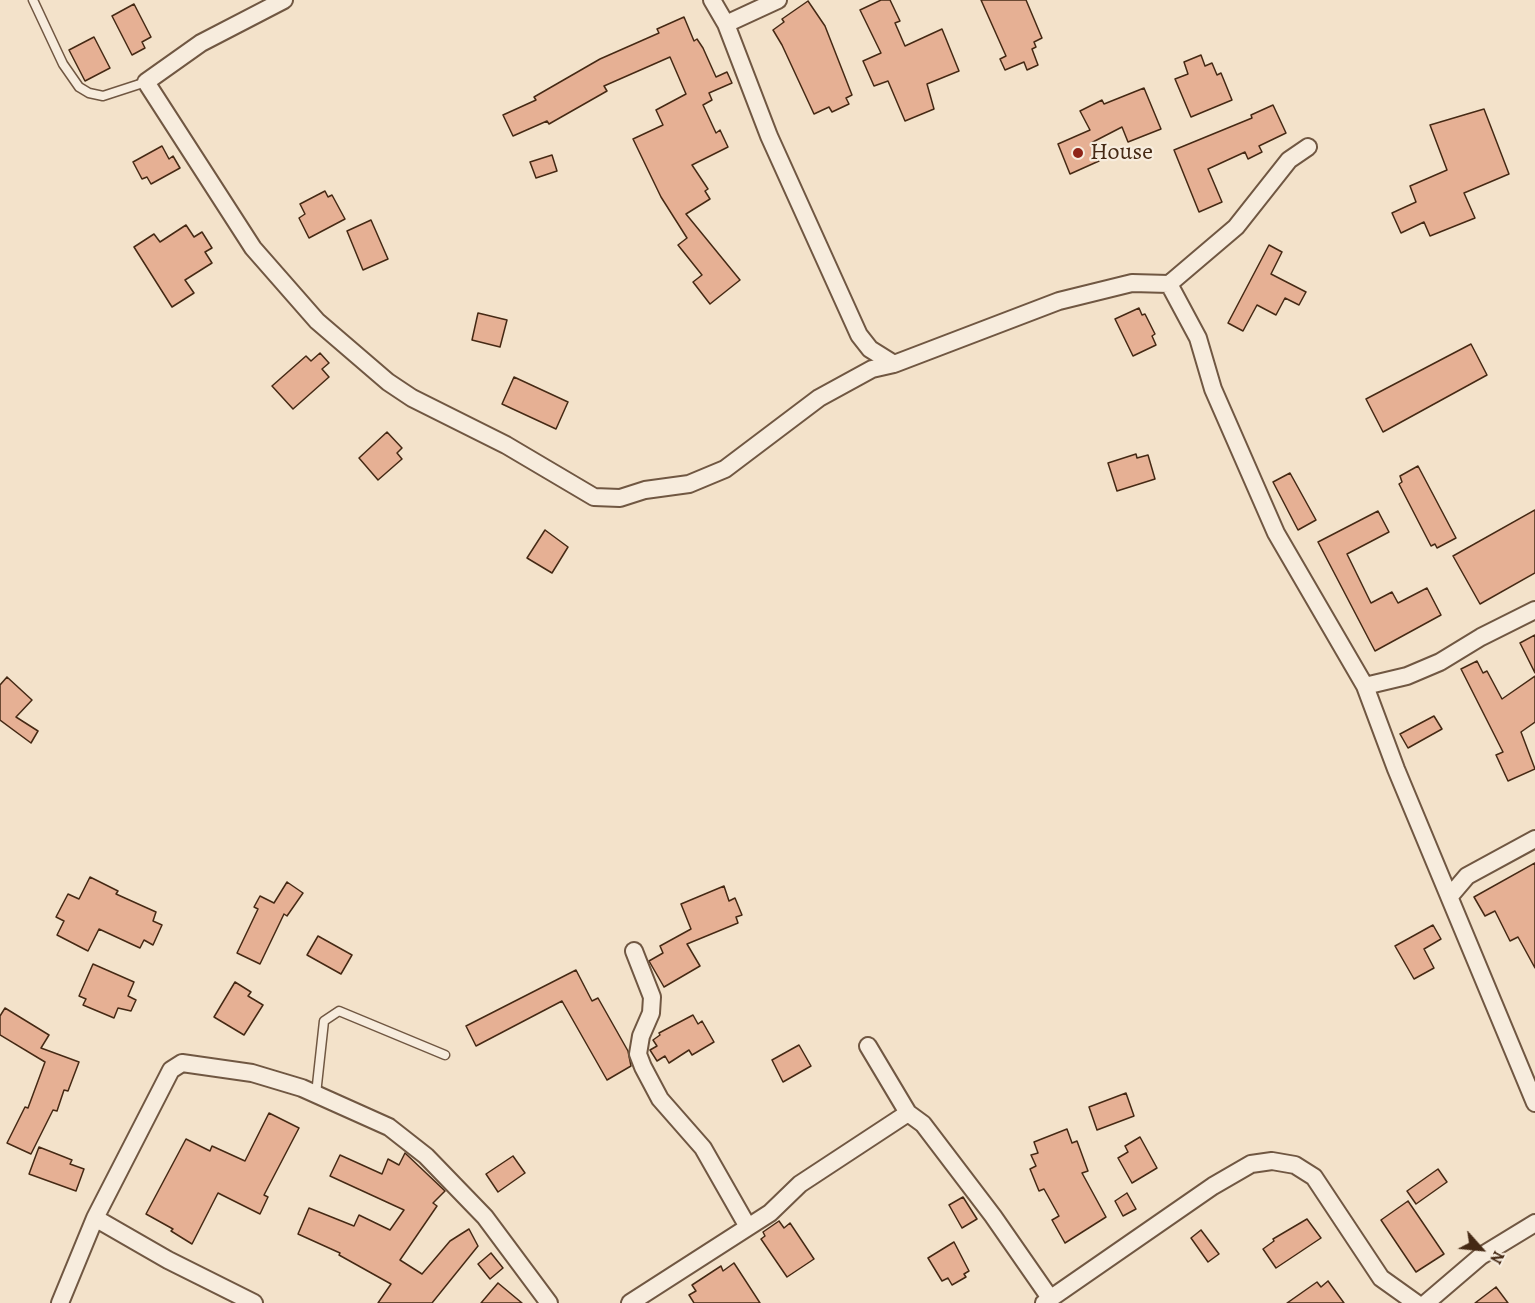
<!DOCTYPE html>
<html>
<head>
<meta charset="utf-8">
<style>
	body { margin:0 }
	#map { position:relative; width:1535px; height:1303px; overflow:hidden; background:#f3e2ca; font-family:Alegreya,serif }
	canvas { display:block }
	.north { position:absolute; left:1451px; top:1219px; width:60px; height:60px; -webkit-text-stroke:4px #f7ecdd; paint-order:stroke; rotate:117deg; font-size:16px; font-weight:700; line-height:24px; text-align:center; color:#452914 }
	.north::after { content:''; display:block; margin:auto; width:21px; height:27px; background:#452914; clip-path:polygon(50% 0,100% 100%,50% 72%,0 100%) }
</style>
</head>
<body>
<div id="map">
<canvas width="1535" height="1303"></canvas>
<div class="north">N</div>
</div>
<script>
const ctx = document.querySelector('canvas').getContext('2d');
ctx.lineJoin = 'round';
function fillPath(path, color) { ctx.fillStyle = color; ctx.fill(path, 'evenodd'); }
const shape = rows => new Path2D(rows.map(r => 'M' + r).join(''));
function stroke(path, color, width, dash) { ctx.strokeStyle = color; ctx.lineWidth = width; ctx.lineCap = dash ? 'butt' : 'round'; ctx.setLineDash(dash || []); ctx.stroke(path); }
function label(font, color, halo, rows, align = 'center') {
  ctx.font = font + ' Alegreya,serif'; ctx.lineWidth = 4.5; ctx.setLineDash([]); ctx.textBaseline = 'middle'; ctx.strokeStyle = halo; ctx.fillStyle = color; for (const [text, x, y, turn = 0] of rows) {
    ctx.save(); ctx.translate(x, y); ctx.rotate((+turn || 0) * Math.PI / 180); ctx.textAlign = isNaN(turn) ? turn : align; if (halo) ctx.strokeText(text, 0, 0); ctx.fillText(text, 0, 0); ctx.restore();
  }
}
const building = shape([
	[881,0,890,0,900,21,895,23,905,46,942,29,959,71,927,84,934,109,905,121,888,81,874,86,863,61,881,53,860,10,881,0],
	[981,0,1026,0,1042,38,1034,42,1036,47,1032,49,1038,65,1027,70,1024,62,1005,70,1000,59,1006,56,981,0],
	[808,1,825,26,852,95,846,98,849,104,832,112,829,107,814,114,782,45,773,30,784,22,782,19,808,1],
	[134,4,151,37,142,42,145,48,132,55,112,16,134,4],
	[684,17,694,41,697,39,703,48,716,77,727,72,732,83,709,93,712,100,703,105,716,133,720,130,728,147,692,165,708,189,705,191,710,199,686,214,740,280,710,304,693,282,702,275,678,245,687,238,661,197,633,139,663,125,656,110,686,94,670,57,604,86,607,91,549,124,547,121,513,136,503,115,536,100,534,97,600,59,659,33,657,29,684,17],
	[94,37,110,68,85,81,69,50,94,37],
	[1201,55,1205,66,1212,63,1217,75,1221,73,1232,100,1191,117,1175,79,1188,74,1184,62,1201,55],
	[1144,88,1161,129,1128,142,1122,127,1091,143,1099,161,1070,174,1058,144,1090,130,1080,111,1102,100,1104,104,1144,88],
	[1273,105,1286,133,1259,146,1262,152,1248,159,1245,152,1208,169,1222,202,1199,212,1174,150,1252,118,1251,115,1273,105],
	[1484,109,1509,174,1464,193,1475,218,1430,236,1424,222,1401,233,1392,213,1416,202,1410,186,1447,170,1430,125,1484,109],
	[162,146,169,159,173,156,180,168,151,184,147,177,142,179,133,162,162,146],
	[552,155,557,171,536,178,530,162,552,155],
	[325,191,328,197,332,195,345,219,309,238,299,218,305,214,300,204,325,191],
	[371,220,388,259,363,270,347,231,371,220],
	[186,225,194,237,202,232,212,248,205,252,212,263,185,280,194,293,172,307,134,247,154,234,160,242,186,225],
	[1269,245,1282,252,1271,274,1306,292,1299,305,1285,298,1276,315,1257,305,1243,331,1228,323,1269,245],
	[1139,308,1142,315,1145,314,1155,334,1152,336,1156,345,1133,356,1115,319,1139,308],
	[478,313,507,320,500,347,472,340,478,313],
	[1471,344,1487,375,1383,432,1366,399,1471,344],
	[320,353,329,363,322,369,329,377,293,409,272,386,306,356,311,361,320,353],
	[514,377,568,402,556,429,502,404,514,377],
	[387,432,402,448,397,453,402,459,378,480,359,458,387,432],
	[1136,454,1137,458,1148,455,1155,479,1117,491,1108,463,1136,454],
	[1418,466,1456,538,1437,548,1435,544,1431,546,1399,484,1402,482,1400,476,1418,466],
	[1290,473,1316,520,1298,530,1273,482,1290,473],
	[1535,510,1535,573,1480,604,1453,556,1535,510],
	[1378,511,1389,532,1347,554,1371,603,1392,592,1398,603,1427,588,1441,615,1375,651,1318,542,1378,511],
	[545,530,568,547,552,573,527,558,545,530],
	[1535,635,1535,673,1520,643,1535,635],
	[1477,661,1483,673,1487,671,1502,699,1535,676,1535,722,1521,732,1535,769,1508,781,1496,755,1503,752,1461,669,1477,661],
	[7,677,32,700,16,717,38,731,31,743,0,720,0,685,7,677],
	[1434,716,1442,729,1408,748,1400,734,1434,716],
	[1535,863,1535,968,1518,937,1510,941,1495,911,1485,916,1474,897,1535,863],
	[90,877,118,891,116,894,156,912,153,921,162,925,153,945,144,940,140,948,99,929,88,951,57,935,64,921,56,917,68,894,79,899,90,877],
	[287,882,303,893,287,916,284,914,260,964,237,953,258,909,254,907,260,896,274,903,287,882],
	[724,886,729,901,735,898,742,915,736,917,738,923,687,944,700,966,664,987,649,961,663,953,660,946,691,929,681,904,724,886],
	[1433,925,1441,939,1424,949,1434,968,1414,979,1395,946,1433,925],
	[318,936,352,955,341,974,307,955,318,936],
	[93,964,134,982,128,996,136,1000,131,1011,118,1008,114,1018,83,1005,86,999,79,996,93,964],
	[576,970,592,1001,598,998,628,1051,631,1066,607,1080,562,1001,476,1046,466,1026,576,970],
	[235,982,251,992,248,996,263,1005,244,1035,214,1017,235,982],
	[5,1008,49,1035,41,1048,79,1062,68,1091,64,1090,57,1111,53,1110,31,1154,7,1143,25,1107,28,1108,45,1062,0,1035,0,1016,5,1008],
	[693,1015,698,1024,702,1021,714,1042,692,1055,689,1050,669,1063,665,1056,657,1061,650,1050,657,1046,653,1040,660,1035,659,1033,693,1015],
	[799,1045,811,1066,783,1082,772,1060,799,1045],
	[1126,1093,1134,1116,1097,1130,1089,1107,1126,1093],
	[269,1113,299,1128,264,1195,268,1197,260,1214,218,1193,192,1244,171,1231,173,1229,146,1214,186,1139,210,1151,212,1146,245,1161,269,1113],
	[1067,1129,1072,1143,1077,1141,1088,1171,1082,1173,1106,1217,1065,1243,1052,1220,1059,1216,1044,1189,1039,1191,1030,1169,1036,1166,1031,1155,1038,1153,1034,1142,1067,1129],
	[1140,1137,1157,1168,1132,1183,1118,1158,1128,1152,1125,1146,1140,1137],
	[39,1147,72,1160,70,1164,84,1169,76,1191,29,1174,39,1147],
	[405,1153,445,1191,433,1203,437,1206,400,1260,422,1274,450,1241,469,1229,478,1246,432,1303,378,1303,391,1284,339,1255,340,1253,298,1234,309,1208,354,1226,359,1215,390,1230,404,1210,330,1176,340,1155,382,1174,388,1159,399,1165,405,1153],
	[513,1156,525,1173,498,1192,486,1174,513,1156],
	[1438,1169,1447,1182,1416,1204,1407,1191,1438,1169],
	[1127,1193,1136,1209,1123,1216,1115,1201,1127,1193],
	[963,1197,977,1219,962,1228,949,1205,963,1197],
	[1408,1201,1444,1254,1416,1272,1381,1220,1408,1201],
	[1307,1219,1321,1238,1276,1268,1263,1249,1274,1241,1273,1239,1307,1219],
	[779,1221,784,1228,790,1223,814,1259,787,1277,761,1239,765,1236,763,1232,779,1221],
	[1201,1230,1219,1254,1208,1262,1191,1238,1201,1230],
	[954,1242,969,1271,964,1274,966,1277,952,1285,948,1278,942,1281,928,1258,954,1242],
	[491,1253,503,1268,490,1279,478,1264,491,1253],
	[734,1263,760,1303,694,1303,689,1295,696,1291,692,1285,721,1266,723,1271,734,1263],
	[1328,1281,1344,1303,1287,1303,1317,1282,1321,1287,1328,1281],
	[498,1283,522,1303,481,1303,498,1283],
	[1496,1287,1508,1303,1475,1303,1496,1287]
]);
const service = shape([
	[33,0,63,64,79,87,89,93,103,96,146,82],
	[316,1094,324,1021,339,1011,445,1055]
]);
const minor = shape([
	[284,0,201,43,146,82,253,248,317,321,388,382,412,398,506,445,594,497,620,498,645,490,689,484,725,469,819,398,872,369,894,364],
	[712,0,726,24,769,136,859,335,870,349,894,364,1059,301,1132,283,1169,284,1198,338,1213,389,1276,533,1365,686,1407,676,1440,662,1481,637,1535,610],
	[726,24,778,0],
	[1169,284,1236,227,1289,160,1308,147],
	[1365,686,1396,769,1535,1103],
	[1450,896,1467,876,1535,839],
	[634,951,652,997,651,1013,641,1036,638,1054,643,1067,660,1099,703,1148,748,1227],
	[868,1046,908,1113,923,1124,993,1216,1050,1298],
	[95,1218,168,1260,254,1303],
	[60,1303,95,1218,171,1070,182,1063,252,1073,302,1088,389,1127,426,1156,485,1217,549,1303],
	[630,1303,770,1213,800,1184,908,1113],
	[1044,1303,1213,1186,1251,1164,1272,1161,1295,1165,1314,1177,1381,1278,1416,1303],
	[1426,1303,1481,1256,1535,1223]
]);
const markers = [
	[1078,153,6,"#8f2418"]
];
const poiNames = [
	["House",1090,153]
];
fillPath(building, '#e6b094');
stroke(building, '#452914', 1.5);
stroke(service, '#705742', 11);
stroke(minor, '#705742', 20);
stroke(service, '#f7ecdd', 8);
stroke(minor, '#f7ecdd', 16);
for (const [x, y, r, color] of markers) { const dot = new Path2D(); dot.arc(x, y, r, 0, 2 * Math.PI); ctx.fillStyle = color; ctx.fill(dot); stroke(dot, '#f7ecdd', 2); }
label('24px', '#452914', '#f7ecdd', poiNames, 'left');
</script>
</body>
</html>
